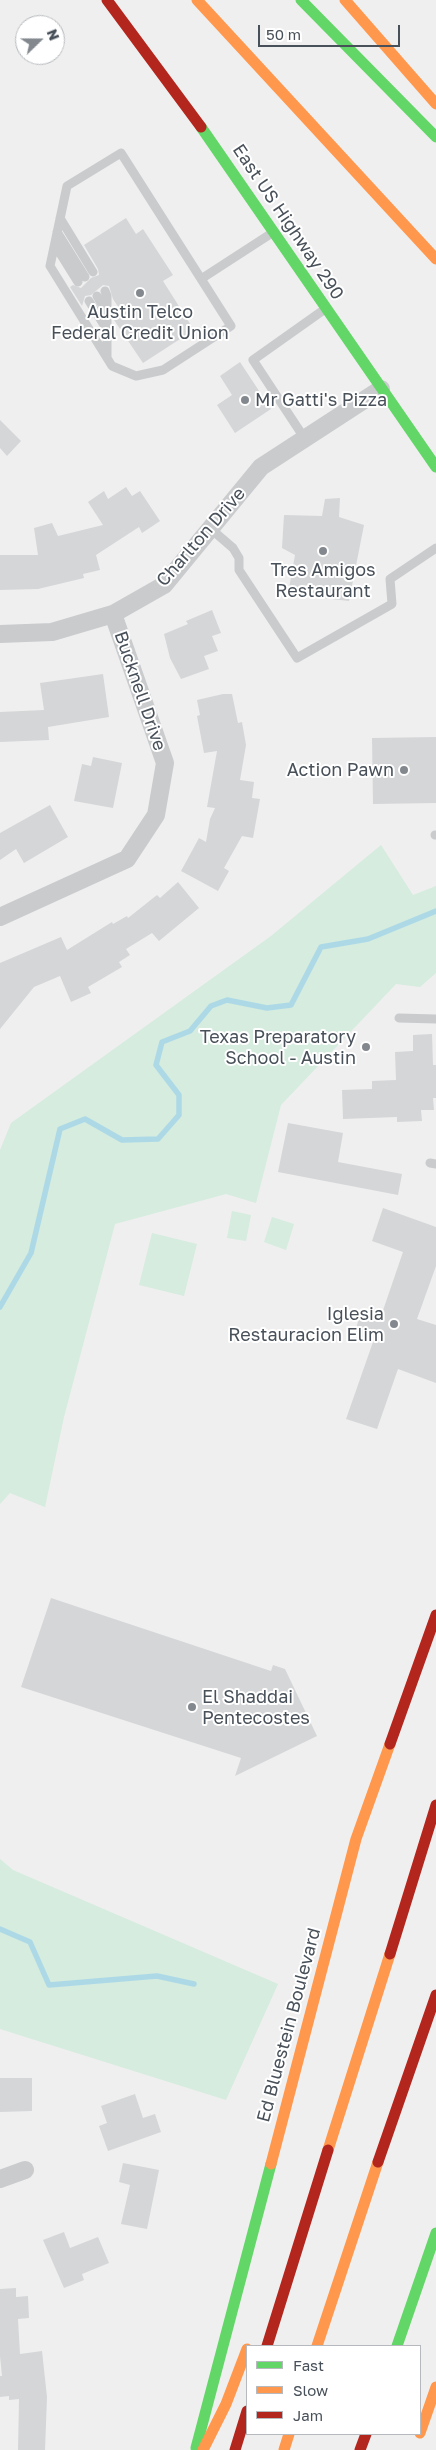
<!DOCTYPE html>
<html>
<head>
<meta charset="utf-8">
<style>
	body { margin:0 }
	#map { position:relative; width:436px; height:2450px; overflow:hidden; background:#efefef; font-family:"Golos Text",sans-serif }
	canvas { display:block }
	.legend { position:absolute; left:246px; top:2345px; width:175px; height:90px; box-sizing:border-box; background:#fff; border:1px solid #b6b9bd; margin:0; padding:6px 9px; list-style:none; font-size:15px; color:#485059 }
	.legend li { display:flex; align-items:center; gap:10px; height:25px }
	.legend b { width:25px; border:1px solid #b6b9bd }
	.north { position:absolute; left:15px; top:15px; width:50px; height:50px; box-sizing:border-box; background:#fff; border:1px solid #b6b9bd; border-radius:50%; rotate:68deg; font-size:14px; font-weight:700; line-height:20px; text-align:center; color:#485059 }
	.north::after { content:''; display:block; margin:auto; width:18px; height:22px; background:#82888e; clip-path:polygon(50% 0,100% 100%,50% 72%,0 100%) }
	.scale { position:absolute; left:258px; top:25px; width:142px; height:22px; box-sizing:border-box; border:2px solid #485059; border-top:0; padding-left:6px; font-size:15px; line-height:18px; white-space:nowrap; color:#485059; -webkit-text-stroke:4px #fff; paint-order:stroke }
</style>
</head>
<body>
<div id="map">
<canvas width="436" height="2450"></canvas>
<ul class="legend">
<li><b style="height:6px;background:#63d668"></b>Fast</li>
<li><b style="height:6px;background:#ff974d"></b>Slow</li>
<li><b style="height:6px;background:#b3261e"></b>Jam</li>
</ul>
<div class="north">N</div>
<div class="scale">50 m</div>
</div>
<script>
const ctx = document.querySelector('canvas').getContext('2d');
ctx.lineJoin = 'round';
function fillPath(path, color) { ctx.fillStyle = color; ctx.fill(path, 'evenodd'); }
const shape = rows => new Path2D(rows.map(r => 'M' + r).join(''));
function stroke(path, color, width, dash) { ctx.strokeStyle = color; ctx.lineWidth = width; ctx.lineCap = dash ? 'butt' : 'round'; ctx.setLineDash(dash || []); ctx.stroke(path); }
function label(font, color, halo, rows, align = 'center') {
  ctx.font = font + ' "Golos Text",sans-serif'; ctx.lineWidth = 4; ctx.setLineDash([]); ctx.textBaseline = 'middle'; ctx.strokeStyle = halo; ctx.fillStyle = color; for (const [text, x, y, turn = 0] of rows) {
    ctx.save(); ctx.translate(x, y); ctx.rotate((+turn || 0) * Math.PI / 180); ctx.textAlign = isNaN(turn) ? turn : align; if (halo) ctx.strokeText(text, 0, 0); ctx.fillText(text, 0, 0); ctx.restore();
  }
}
const green = shape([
	[381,845,413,895,436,886,436,973,420,987,396,984,281,1105,256,1203,226,1194,115,1224,64,1417,45,1507,10,1493,0,1504,0,1150,11,1123,271,936],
	[232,1211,251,1215,246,1241,227,1238],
	[272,1217,294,1224,286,1250,264,1242],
	[152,1233,197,1244,184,1296,139,1285],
	[0,1859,13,1870,278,1984,226,2100,0,2029]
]);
const stream = shape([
	[0,1307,31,1253,60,1129,85,1119,122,1140,158,1139,179,1115,179,1095,156,1065,162,1042,190,1031,211,1006,227,1000,267,1008,291,1005,321,947,368,939,436,911],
	[0,1929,30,1942,49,1985,157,1976,194,1984]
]);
const building = shape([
	[126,218,136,234,143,229,173,275,163,281,194,330,143,363,114,320,123,314,113,299,109,286,103,285,91,295,85,296,82,306,70,287,73,285,81,288,91,278,99,275,98,269,84,245],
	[240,362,271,409,235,433,217,405,232,395,220,376],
	[0,420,21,441,7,456,0,448],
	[126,487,132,496,140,491,160,521,142,533,139,527,96,555,100,570,83,574,84,578,38,589,0,590,0,555,38,555,34,528,52,523,58,536,103,525,88,502,104,491,108,499],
	[340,498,339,517,364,525,349,601,288,594,295,555,282,548,284,515,322,516,325,499],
	[212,610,221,633,212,636,218,651,204,656,209,669,181,679,170,658,164,634,188,624,186,621],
	[103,674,109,717,48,727,49,740,0,742,0,712,44,710,40,683],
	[223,694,232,694,238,723,242,722,246,745,240,780,254,782,252,798,260,799,253,838,242,836,224,868,229,871,218,891,181,871,199,838,206,842,210,819,215,808,207,807,217,751,204,753,197,716,200,715,197,700],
	[436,737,436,803,373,804,372,738],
	[93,757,122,763,113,808,74,801,82,764,91,766],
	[50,805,68,837,24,863,16,849,0,860,0,833],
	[178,882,199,908,159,941,152,933,126,949,130,955,119,962,122,967,88,987,91,993,71,1002,60,976,34,987,0,1029,0,963,61,937,67,950,112,922,113,924,127,916,128,918,157,895,160,898],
	[432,1034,433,1065,436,1065,436,1098,433,1098,434,1110,421,1110,422,1121,397,1122,397,1117,343,1119,342,1090,372,1089,372,1081,396,1080,395,1052,413,1051,413,1035],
	[288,1123,343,1133,338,1162,402,1174,398,1195,278,1172],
	[383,1208,436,1227,436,1266,417,1319,436,1325,436,1383,398,1369,377,1429,346,1419,373,1342,354,1335,360,1315,379,1322,403,1252,372,1241],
	[51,1598,271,1671,273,1665,285,1669,317,1736,235,1776,241,1758,21,1687],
	[0,2078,32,2078,32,2111,0,2112],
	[135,2094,143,2118,155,2114,161,2132,108,2151,99,2126,107,2123,101,2106],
	[123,2163,159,2170,147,2229,121,2224,130,2185,119,2182],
	[64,2232,70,2248,98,2237,109,2263,82,2274,84,2280,64,2288,43,2240],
	[16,2288,16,2297,28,2296,29,2318,18,2319,20,2354,42,2351,47,2397,45,2450,18,2450,19,2399,9,2400,9,2396,0,2397,0,2376,2,2376,0,2356,0,2289]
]);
const lane = shape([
	[121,153,231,326,163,370,136,376,112,366,50,266,67,186,121,153],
	[60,218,93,272],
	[57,232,85,277],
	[55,245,78,282],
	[201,279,272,233],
	[105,291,107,296,107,357],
	[97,296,107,313],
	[89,301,107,330],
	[305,439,253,360,325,309],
	[211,529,233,548,239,558,239,570,297,658,392,604,390,579,436,548],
	[435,835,436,835],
	[399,1018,436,1019],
	[430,1163,436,1164]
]);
const street = shape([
	[0,634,52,632,113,614,164,585,261,467,381,389],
	[0,917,127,859,156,815,165,763,113,614],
	[0,2179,25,2170]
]);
const fast = shape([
	[301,0,436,137],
	[201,127,436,467],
	[397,2346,436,2233],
	[196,2448,271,2164]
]);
const slow = shape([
	[197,0,436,259],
	[345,0,436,104],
	[328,2150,390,1954],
	[271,2164,356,1839,390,1744],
	[317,2346,378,2162],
	[420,2433,436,2387],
	[203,2450,226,2404,247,2349],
	[284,2450,289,2434]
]);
const jam = shape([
	[107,0,201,127],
	[390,1744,436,1615],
	[390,1954,436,1805],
	[378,2162,436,1995],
	[267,2346,328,2150],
	[235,2450,247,2411],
	[360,2450,366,2434]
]);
const markers = [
	[140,293,5,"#82888e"],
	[245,400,5,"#82888e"],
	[323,551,5,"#82888e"],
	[404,770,5,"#82888e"],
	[366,1047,5,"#82888e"],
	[394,1324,5,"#82888e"],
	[192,1707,5,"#82888e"]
];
const streetNames = [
	["East US Highway 290",288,222,56],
	["Charlton Drive",201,537,-49],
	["Bucknell Drive",140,691,71],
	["Ed Bluestein Boulevard",289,2025,-75]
];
const poiNames = [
	["Austin Telco",140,312,"center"],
	["Federal Credit Union",140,333,"center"],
	["Mr Gatti's Pizza",255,400,"left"],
	["Tres Amigos",323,570,"center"],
	["Restaurant",323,591,"center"],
	["Action Pawn",394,770],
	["Texas Preparatory",356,1037],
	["School - Austin",356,1058],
	["Iglesia",384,1314],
	["Restauracion Elim",384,1335],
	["El Shaddai",202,1697,"left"],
	["Pentecostes",202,1718,"left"]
];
fillPath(green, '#d5ecdf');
stroke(stream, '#add9e7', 5.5);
fillPath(building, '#d5d6d8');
stroke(lane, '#c9cbcd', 9);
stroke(street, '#c9cbcd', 18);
stroke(fast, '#63d668', 11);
stroke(slow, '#ff974d', 11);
stroke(jam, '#b3261e', 11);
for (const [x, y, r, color] of markers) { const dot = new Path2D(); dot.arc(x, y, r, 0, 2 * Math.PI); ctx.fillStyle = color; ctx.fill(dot); stroke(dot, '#fff', 2); }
label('18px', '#485059', '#fff', streetNames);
label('18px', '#485059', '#fff', poiNames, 'right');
</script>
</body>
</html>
